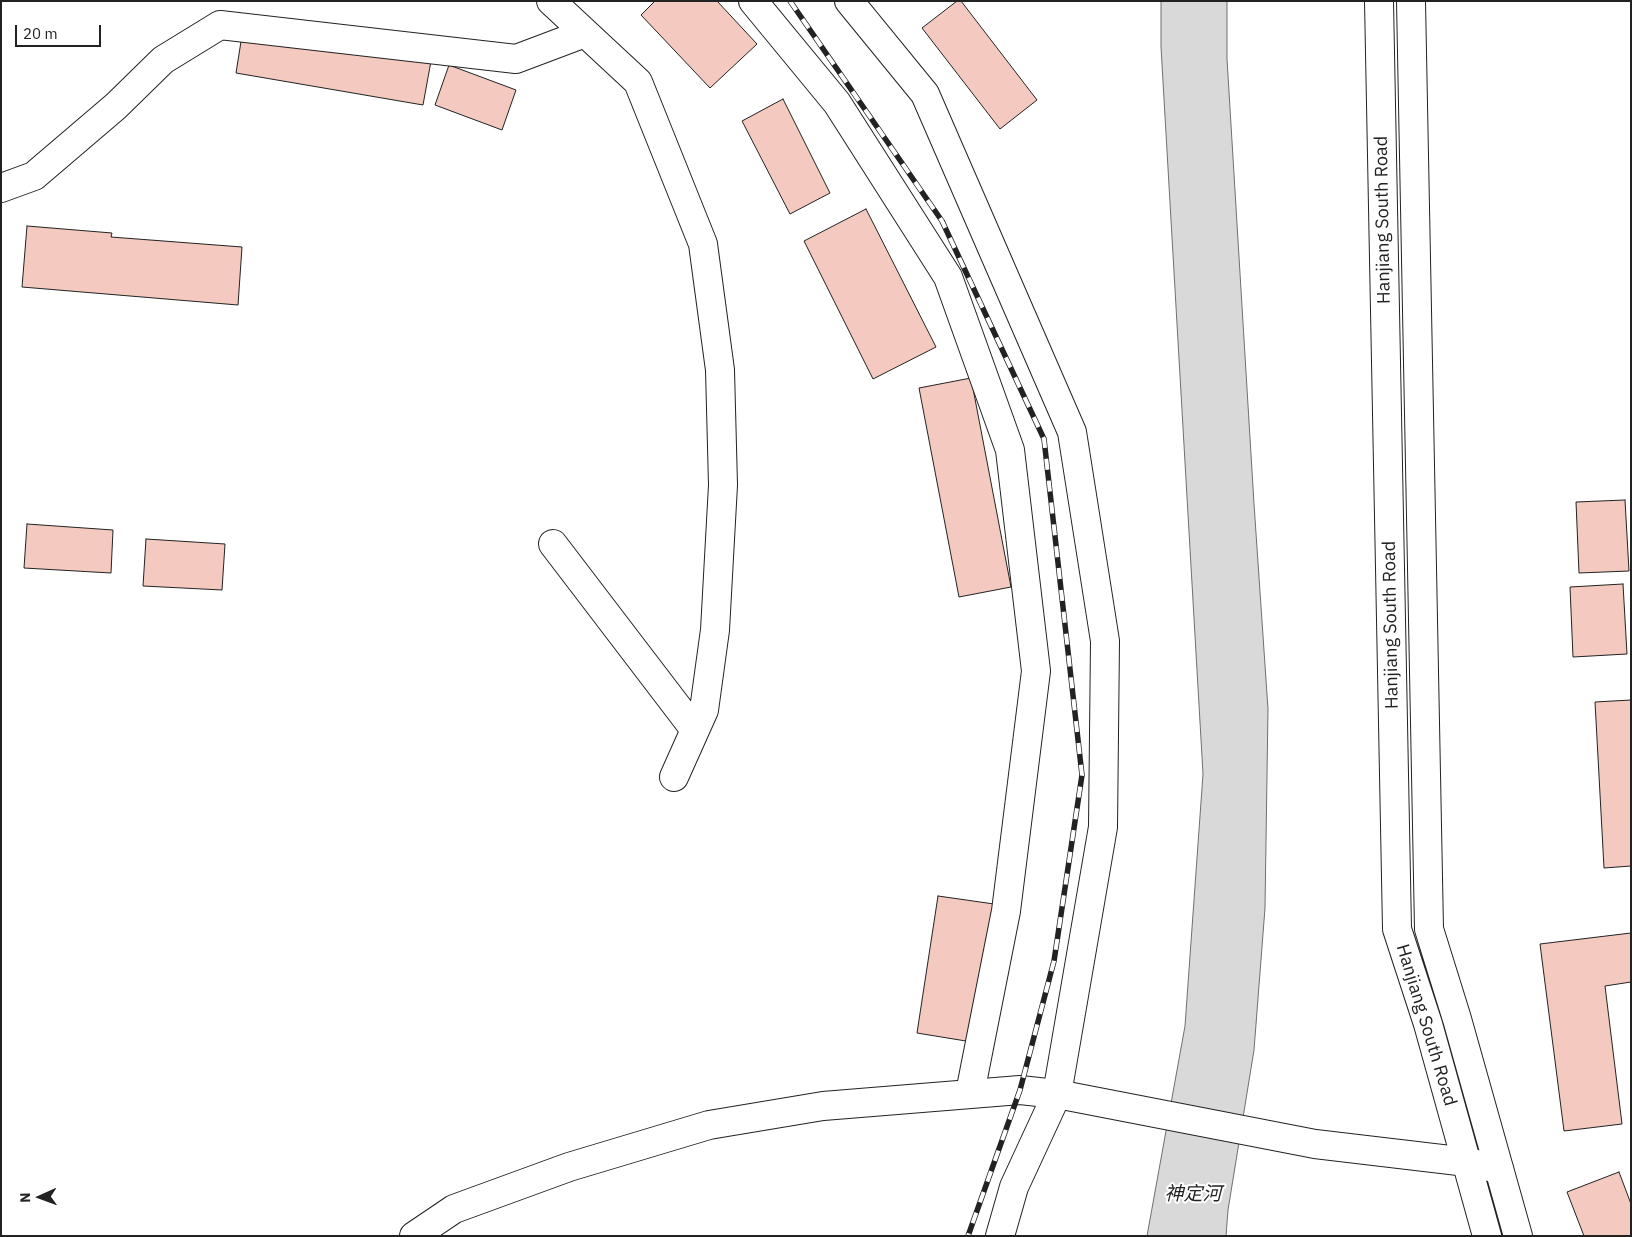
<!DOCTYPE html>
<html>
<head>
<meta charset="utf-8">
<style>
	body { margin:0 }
	#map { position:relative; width:1632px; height:1237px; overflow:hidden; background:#fff; font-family:"IBM Plex Sans",sans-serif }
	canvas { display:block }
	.frame { position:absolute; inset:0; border:2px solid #222; pointer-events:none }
	.north { position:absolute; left:15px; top:1172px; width:50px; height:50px; -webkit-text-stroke:4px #fff; paint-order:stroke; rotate:268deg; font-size:14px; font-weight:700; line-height:20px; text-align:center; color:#222 }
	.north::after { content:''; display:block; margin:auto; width:18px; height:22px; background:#222; clip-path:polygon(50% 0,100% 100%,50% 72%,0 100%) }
	.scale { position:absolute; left:15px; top:25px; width:86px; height:22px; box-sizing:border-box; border:2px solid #222; border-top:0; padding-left:6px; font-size:15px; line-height:18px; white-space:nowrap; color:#222; -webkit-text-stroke:4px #fff; paint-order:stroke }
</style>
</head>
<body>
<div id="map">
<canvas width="1632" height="1237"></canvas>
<div class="frame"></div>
<div class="north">N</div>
<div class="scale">20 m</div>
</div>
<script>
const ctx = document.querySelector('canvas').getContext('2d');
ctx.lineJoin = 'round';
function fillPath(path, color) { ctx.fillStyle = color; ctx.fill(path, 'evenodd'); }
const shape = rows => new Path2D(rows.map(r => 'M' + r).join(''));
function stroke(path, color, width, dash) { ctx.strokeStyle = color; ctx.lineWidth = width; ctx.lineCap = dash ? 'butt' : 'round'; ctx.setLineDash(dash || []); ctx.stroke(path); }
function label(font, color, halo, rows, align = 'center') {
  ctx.font = font + ' "IBM Plex Sans","Noto Sans SC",sans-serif'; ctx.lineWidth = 4; ctx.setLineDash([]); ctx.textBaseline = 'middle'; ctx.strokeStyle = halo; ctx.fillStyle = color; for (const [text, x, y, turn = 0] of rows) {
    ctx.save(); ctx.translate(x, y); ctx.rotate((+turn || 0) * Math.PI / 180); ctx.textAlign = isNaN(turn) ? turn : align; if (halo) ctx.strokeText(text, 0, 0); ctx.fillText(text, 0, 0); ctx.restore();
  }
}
const water = shape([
	[1161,1,1227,1,1227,59,1254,504,1268,709,1265,908,1254,1050,1228,1210,1226,1236,1147,1236,1185,1026,1203,774,1161,47,1161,1]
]);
const building = shape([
	[655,1,717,1,757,44,710,88,641,15,655,1],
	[957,1,961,1,1037,100,1000,129,922,28,957,1],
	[243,29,431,61,423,105,236,73,243,29],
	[449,65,516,90,502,130,435,105,449,65],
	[783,99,830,193,790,214,742,121,783,99],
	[866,209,936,347,873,379,804,241,866,209],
	[27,226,112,233,111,237,242,247,238,305,22,287,27,226],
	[971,378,1011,587,959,597,919,388,971,378],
	[1625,500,1629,571,1579,573,1576,502,1625,500],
	[27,524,113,530,111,573,24,568,27,524],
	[146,539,225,544,222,590,143,586,146,539],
	[1623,584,1627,654,1573,657,1570,587,1623,584],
	[1631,700,1631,866,1604,868,1595,702,1631,700],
	[938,896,994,904,972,1042,917,1033,938,896],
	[1631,933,1631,982,1605,986,1622,1124,1564,1131,1540,944,1631,933],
	[1619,1172,1631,1204,1631,1236,1584,1236,1567,1192,1619,1172]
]);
const minor = shape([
	[551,1,638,82,703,244,720,370,723,485,715,630,704,710,674,777],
	[753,1,837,103,948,277,1010,450,1036,671,1006,911,970,1093],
	[849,1,925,94,1072,432,1105,641,1103,827,1057,1094,1014,1187,1000,1236],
	[1,188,34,176,116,106,163,60,220,25,516,59,585,33],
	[553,544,695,730]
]);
const major = shape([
	[414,1236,454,1209,569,1167,709,1125,823,1106,1020,1090,1057,1094,1315,1144,1467,1162,1499,1169]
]);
const highway = shape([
	[1379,1,1397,929,1428,1024,1487,1236],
	[1411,1,1429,929,1457,1019,1518,1236]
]);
const rail = shape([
	[790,1,942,221,1044,439,1082,775,1054,961,1020,1090,968,1236]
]);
const streetNames = [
	["Hanjiang South Road",1383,220,-91],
	["Hanjiang South Road",1391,625,-91],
	["Hanjiang South Road",1426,1025,73]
];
const waterNames = [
	["神定河",1193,1195]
];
fillPath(water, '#d9d9d9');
stroke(water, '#6f6f6f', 1);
fillPath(building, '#f3c9c0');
stroke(building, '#222', 1);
stroke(minor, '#222', 30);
stroke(major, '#222', 30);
stroke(highway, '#222', 30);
stroke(minor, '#fff', 28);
stroke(major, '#fff', 28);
stroke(highway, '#fff', 28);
stroke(rail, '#222', 5.5);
stroke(rail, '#fff', 4, [11]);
label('18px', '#222', '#fff', streetNames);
label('italic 19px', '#222', '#fff', waterNames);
</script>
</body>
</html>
